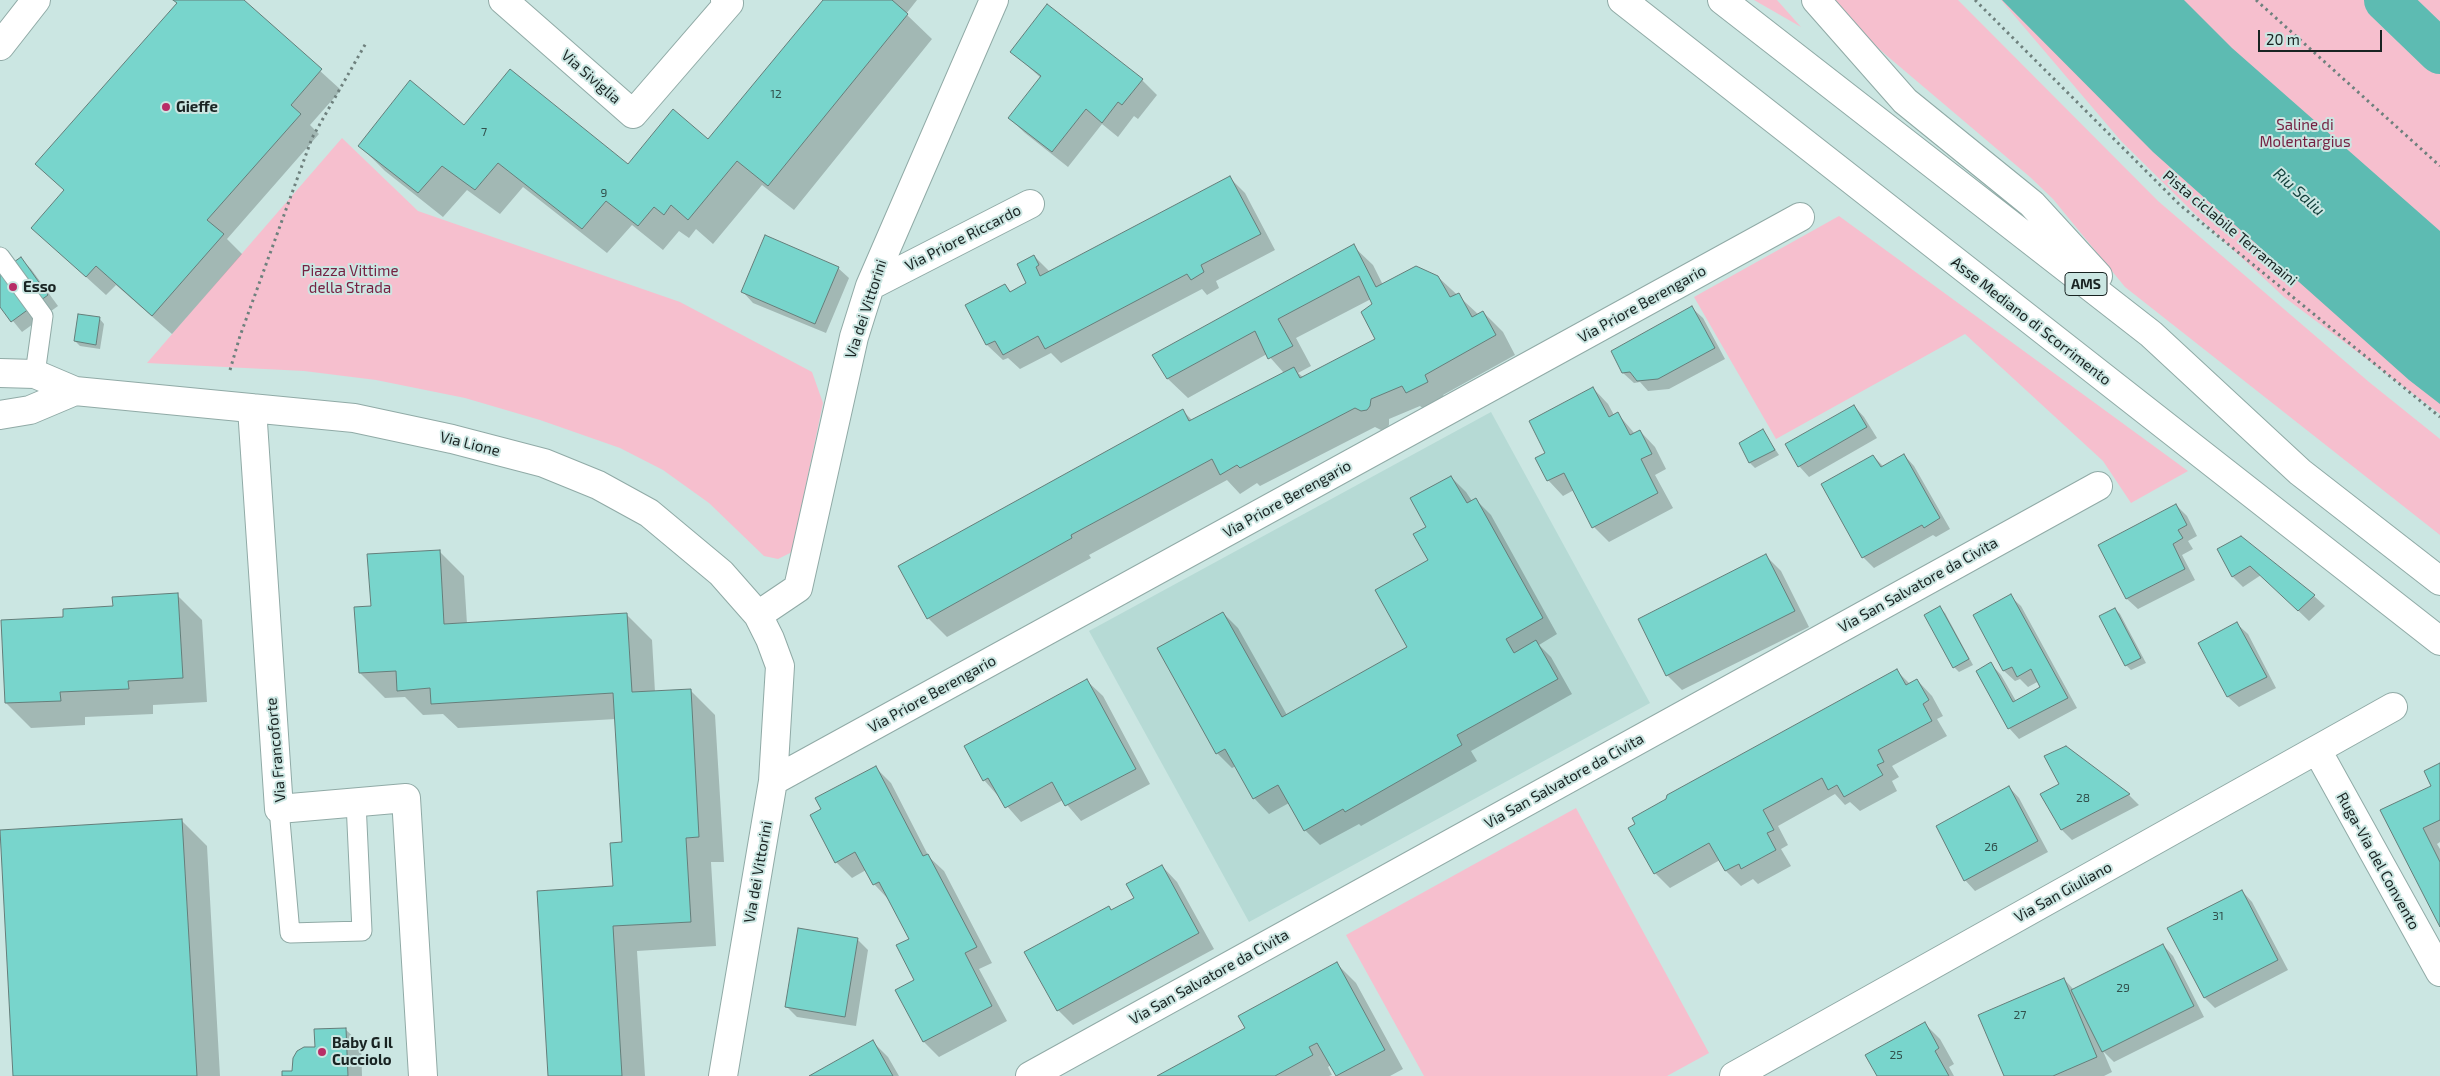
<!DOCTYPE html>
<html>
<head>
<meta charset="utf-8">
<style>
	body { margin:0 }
	#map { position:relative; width:2440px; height:1076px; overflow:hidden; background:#cbe6e2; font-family:"Exo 2",sans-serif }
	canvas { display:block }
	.scale { position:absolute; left:2258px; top:30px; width:124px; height:22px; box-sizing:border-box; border:2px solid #192322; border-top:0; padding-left:6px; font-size:15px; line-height:18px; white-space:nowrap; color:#192322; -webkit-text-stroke:4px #cbe6e2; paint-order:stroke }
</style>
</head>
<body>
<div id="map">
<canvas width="2440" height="1076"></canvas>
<div class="scale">20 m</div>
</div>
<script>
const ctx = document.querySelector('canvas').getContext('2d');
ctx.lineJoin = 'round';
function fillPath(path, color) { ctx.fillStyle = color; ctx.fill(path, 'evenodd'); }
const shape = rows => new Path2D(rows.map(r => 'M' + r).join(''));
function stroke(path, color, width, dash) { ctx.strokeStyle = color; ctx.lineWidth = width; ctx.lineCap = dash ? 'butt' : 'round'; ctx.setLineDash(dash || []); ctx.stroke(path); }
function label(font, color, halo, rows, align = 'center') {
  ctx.font = font + ' "Exo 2",sans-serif'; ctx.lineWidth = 4; ctx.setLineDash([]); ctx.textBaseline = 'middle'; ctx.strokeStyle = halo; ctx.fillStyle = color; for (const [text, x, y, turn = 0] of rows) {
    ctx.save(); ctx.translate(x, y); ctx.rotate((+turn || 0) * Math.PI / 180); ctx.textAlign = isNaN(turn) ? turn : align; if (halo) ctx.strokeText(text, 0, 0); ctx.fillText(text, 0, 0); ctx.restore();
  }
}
const built = shape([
	[1491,412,1650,703,1249,922,1089,631]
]);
const green = shape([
	[1754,0,1777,0,1801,27],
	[1834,0,1958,0,2158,201,2369,382,2440,439,2440,535,2125,287,2053,199,2030,177,1886,55,1850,22],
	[2001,0,2440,0,2440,414,2284,297,2197,216,2121,141],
	[342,138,418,211,680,302,812,372,823,403,792,552,778,559,764,556,709,503,663,470,620,448,540,420,465,398,376,380,304,371,147,363],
	[1839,216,2188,471,2131,503,2103,461,1965,334,1776,439,1694,297],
	[1576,808,1709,1053,1667,1076,1424,1076,1346,935]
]);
const water = shape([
	[2002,0,2184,0,2232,48,2440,231,2440,404,2409,380,2153,152]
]);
const shadow = shape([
	[174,0,242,0,341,90,310,125,319,134,227,239,242,254,172,334,116,285,106,295,32,228,65,191,36,164,178,4],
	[824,0,917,0,906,14,932,39,794,210,762,185,713,244,696,229,689,238,679,231,663,250,632,225,607,253,523,187,500,214,467,190,443,217,385,171,360,146,464,126,628,166,709,140],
	[1012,52,1142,80,1157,95,1138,119,1134,116,1118,137,1102,124,1068,167,1025,133,1009,118,1041,78],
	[1230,178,1245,193,1275,250,1216,281,1219,288,1207,295,1202,289,1061,363,1051,353,1020,369,1008,358,1003,360,987,345,967,306,1005,285,1012,293,1028,284,1034,256,1050,272],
	[1353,246,1373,265,1383,285,1438,277,1479,315,1483,312,1503,332,1515,355,1443,395,1447,401,1426,411,1420,406,1389,419,1389,425,1386,429,1381,430,1375,427,1260,486,1257,483,1240,494,1227,480,1089,555,1091,558,947,637,928,618,1183,411,1192,420,1284,373,1267,354,1188,398,1168,379,1154,355],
	[1371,299,1377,340,1304,378,1298,373,1311,366,1296,338],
	[21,259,31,269,58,306,22,332,0,305,0,274],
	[838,268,849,278,826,333,753,303,743,292],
	[1692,308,1703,318,1725,359,1669,389,1648,391,1640,382,1634,383,1623,373],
	[99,318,104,324,100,349,80,346,75,341],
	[1593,388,1608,404,1614,415,1618,414,1635,434,1640,431,1655,447,1666,469,1655,475,1673,508,1609,542,1594,527,1574,490,1563,496,1548,480,1547,454],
	[1854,406,1864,417,1877,438,1809,477,1799,466],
	[1763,431,1779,455,1755,468,1750,463,1740,444],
	[1904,455,1914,466,1950,529,1936,537,1933,535,1874,568,1863,557,1873,456,1884,467],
	[1451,477,1466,492,1472,501,1475,499,1491,515,1557,634,1539,645,1551,657,1572,694,1471,751,1477,761,1361,826,1359,824,1320,845,1305,830,1289,803,1269,814,1254,798,1236,766,1232,768,1217,753,1223,613,1238,628,1287,715,1409,647,1430,561,1427,527],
	[2176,505,2187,516,2197,536,2188,541,2193,549,2182,555,2195,580,2138,609,2127,599,2100,545],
	[2241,537,2314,596,2325,606,2309,621,2261,575,2243,587,2233,577,2219,549],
	[439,551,464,576,467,624,627,615,652,640,655,692,690,690,715,715,724,862,711,862,716,946,637,951,645,1076,549,1076,614,887,623,843,616,719,458,728,443,714,423,715,405,697,385,698,360,673,372,607],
	[1765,555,1781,571,1809,627,1682,690,1667,675],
	[177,595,202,620,207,702,153,705,153,714,85,717,85,725,31,728,6,703,64,618],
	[2010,596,2021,606,2077,708,2019,739,2009,728,1991,664,2001,675,2016,701,2042,688,2039,681,2028,687,2020,679,2015,681,2004,671,1975,615],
	[1940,608,1945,613,1973,665,1959,672,1954,667],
	[2115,609,2120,614,2146,663,2131,670,2126,665],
	[2237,624,2248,634,2276,688,2239,707,2228,697,2200,644],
	[1897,671,1910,684,1917,680,1932,696,1943,716,1937,719,1947,736,1892,766,1899,777,1892,781,1897,791,1860,811,1850,802,1845,805,1835,794,1778,826,1788,845,1781,849,1791,866,1758,884,1753,879,1741,886,1726,871,1720,860,1670,888,1655,873],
	[1087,681,1103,696,1150,784,1081,821,1063,800,1021,822,984,780],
	[2066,747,2129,795,2139,805,2072,840,2062,830,2042,795,2060,785],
	[2440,764,2440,842,2437,844,2440,849,2440,924,2382,810,2433,786],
	[876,768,891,783,929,857,944,871,992,963,979,969,1007,1021,939,1057,924,1042,897,991,916,981,910,939,889,900,874,884,866,870,852,878,836,862,812,816,823,810],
	[2009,787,2019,798,2048,852,1975,891,1965,880],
	[182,821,207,846,220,1076,15,1076],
	[1162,866,1177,882,1214,949,1073,1025,1058,1010,1109,907,1112,911,1135,898],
	[2242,891,2252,902,2288,970,2215,1008,2205,998],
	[857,939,868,950,856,1026,797,1017,786,1006],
	[2163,945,2173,956,2204,1017,2114,1062,2103,1051,2112,1072,2104,1076,2005,1076,2064,979,2074,990],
	[1337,964,1356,983,1403,1069,1390,1076,1337,1076,1331,1065,1328,1067,1332,1075,1329,1076,1160,1076,1246,1029],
	[1925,1024,1940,1039,1954,1064,1949,1067,1954,1076,1878,1076],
	[345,1029,361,1044,362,1076,284,1076,294,1072,316,1048],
	[873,1042,888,1057,899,1076,812,1076]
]);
const canal = shape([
	[2386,0,2440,52]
]);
const building = shape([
	[173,0,244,0,322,69,291,105,301,114,207,220,224,234,152,316,96,266,86,277,31,228,64,190,35,164,177,3,173,0],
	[823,0,892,0,908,14,768,186,737,161,688,220,671,205,664,215,654,207,638,226,606,201,582,229,498,163,475,190,442,166,418,193,358,146,410,80,464,125,510,69,628,164,673,109,708,139,823,0],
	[1047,4,1143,79,1122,105,1118,102,1102,123,1086,109,1052,152,1008,118,1041,76,1010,52,1047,4],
	[1230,176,1261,234,1201,265,1204,272,1191,280,1187,274,1045,349,1038,336,1003,355,995,341,986,345,965,305,1005,284,1010,292,1026,283,1017,264,1034,255,1039,265,1036,267,1040,276,1230,176],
	[765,235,839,267,815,324,741,292,765,235],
	[1354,244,1376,287,1416,266,1438,276,1450,297,1459,293,1472,317,1483,311,1496,335,1425,375,1428,382,1406,393,1402,386,1371,399,1370,406,1367,410,1361,411,1355,408,1240,468,1237,465,1220,475,1212,459,1071,535,1072,538,927,619,898,566,1183,409,1189,421,1294,367,1300,378,1375,339,1361,312,1372,304,1359,276,1278,319,1293,346,1268,359,1255,331,1167,379,1152,355,1354,244],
	[21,257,48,295,11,322,0,307,0,272,21,257],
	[1692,306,1715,348,1658,379,1637,381,1630,372,1622,373,1611,351,1692,306],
	[78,314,100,317,96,345,74,341,78,314],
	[1593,387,1609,417,1618,412,1630,435,1640,430,1652,454,1641,459,1658,493,1592,528,1564,473,1547,481,1535,458,1545,453,1529,421,1593,387],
	[1854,405,1867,427,1798,467,1785,444,1854,405],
	[1763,429,1775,450,1749,463,1739,443,1763,429],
	[1904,454,1940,518,1924,528,1922,525,1862,558,1821,484,1873,455,1881,467,1904,454],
	[1451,476,1467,503,1476,498,1543,618,1506,639,1514,653,1536,640,1558,679,1457,735,1462,745,1345,812,1343,809,1304,831,1278,785,1253,799,1225,749,1216,754,1157,648,1223,612,1282,717,1407,647,1375,590,1428,560,1413,534,1426,527,1410,498,1451,476],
	[2176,504,2187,525,2178,530,2183,538,2173,544,2185,569,2126,599,2098,545,2176,504],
	[2241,536,2315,595,2298,611,2250,566,2232,577,2217,549,2241,536],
	[440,550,444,624,627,613,632,692,691,689,699,837,686,838,691,922,613,926,622,1076,548,1076,537,891,613,886,610,843,622,842,613,693,431,704,430,688,397,691,396,671,359,673,354,607,371,606,367,554,440,550],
	[1766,554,1795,611,1666,676,1638,619,1766,554],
	[178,593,183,678,128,681,129,689,60,692,61,701,5,703,1,620,63,617,63,609,113,606,112,597,178,593],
	[2011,594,2068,698,2008,729,1976,671,1991,662,2013,702,2040,687,2031,669,2017,677,2012,667,2003,671,1973,615,2011,594],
	[1940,606,1969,659,1953,668,1924,615,1940,606],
	[2115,608,2141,658,2125,666,2099,616,2115,608],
	[2237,622,2267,677,2227,697,2198,643,2237,622],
	[1897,669,1906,685,1917,679,1929,700,1923,704,1932,721,1878,750,1884,762,1877,765,1883,775,1844,797,1837,785,1828,790,1822,778,1763,810,1774,830,1767,833,1776,850,1741,869,1739,864,1725,871,1709,843,1654,874,1628,828,1635,824,1632,818,1666,799,1667,795,1897,669],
	[1087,679,1136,769,1065,806,1052,782,1005,808,988,778,983,781,964,746,1087,679],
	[2066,746,2130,794,2061,830,2040,794,2059,784,2044,756,2066,746],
	[2440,763,2440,820,2423,828,2440,862,2440,927,2380,810,2431,786,2424,771,2440,763],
	[876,766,923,856,928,854,977,947,965,953,992,1006,923,1042,895,990,914,980,896,945,909,939,879,882,873,885,855,852,835,863,810,815,821,809,815,798,876,766],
	[2009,786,2038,841,1964,881,1936,826,2009,786],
	[182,819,197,1076,13,1076,0,830,182,819],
	[1162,865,1199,933,1057,1011,1024,952,1109,906,1111,910,1134,898,1126,884,1162,865],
	[2242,890,2278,960,2204,998,2167,928,2242,890],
	[798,928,858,938,845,1017,785,1007,798,928],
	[2163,944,2194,1006,2102,1052,2071,990,2163,944],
	[1337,962,1385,1050,1336,1076,1317,1043,1309,1047,1313,1055,1275,1076,1157,1076,1245,1028,1238,1016,1337,962],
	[2064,978,2097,1057,2053,1076,2004,1076,1978,1015,2064,978],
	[1925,1022,1939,1048,1935,1051,1949,1076,1877,1076,1865,1055,1925,1022],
	[346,1028,348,1076,282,1076,282,1071,292,1071,293,1058,297,1051,304,1047,315,1047,314,1029,346,1028],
	[873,1040,893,1076,809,1076,873,1040]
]);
const path = shape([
	[1975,0,2180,205,2440,417],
	[2256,0,2440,166],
	[230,370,240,336,312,138,366,43]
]);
const lane = shape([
	[0,257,43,316,35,374],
	[279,809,290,933,362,931,356,802]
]);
const street = shape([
	[503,0,633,114,729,3,725,0],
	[870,286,1030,204],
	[0,373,35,374,75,391,354,418,452,439,544,463,598,485,649,513,721,573,758,615,770,639,780,666,773,781,723,1076],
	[252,408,279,809,406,798,423,1076],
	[0,415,30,410,75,391],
	[758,615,798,588,854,337,870,286,994,0],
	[2317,750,2440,972],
	[773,781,1800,217],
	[1030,1076,2098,486],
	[1734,1076,2393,707]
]);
const secondary = shape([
	[0,46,36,0]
]);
const highway = shape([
	[1622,0,2440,641],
	[1722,0,2151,334,2300,472,2440,581],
	[1816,0,1905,101,2032,204,2098,276]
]);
const markers = [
	[166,107,5,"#b82d67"],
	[13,287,5,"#b82d67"],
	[322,1052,5,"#b82d67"]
];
const numberNames = [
	["12",776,94],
	["7",484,132],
	["9",604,193],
	["28",2083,798],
	["26",1991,847],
	["31",2218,916],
	["29",2123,988],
	["27",2020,1015],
	["25",1896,1055]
];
const shields = [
	[2086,284,42]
];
const shieldNames = [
	["AMS",2086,284]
];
const streetNames = [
	["Via Siviglia",591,77,41],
	["Pista ciclabile Terramaini",2230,228,40],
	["Via Priore Riccardo",963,238,-27],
	["Via Priore Berengario",1642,304,-29],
	["Via dei Vittorini",866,309,-72],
	["Asse Mediano di Scorrimento",2031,321,38],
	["Via Lione",470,444,14],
	["Via Priore Berengario",1287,499,-29],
	["Via San Salvatore da Civita",1918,585,-29],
	["Via Priore Berengario",932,694,-29],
	["Via Francoforte",276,750,-95],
	["Via San Salvatore da Civita",1564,781,-29],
	["Ruga-Via del Convento",2378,861,61],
	["Via dei Vittorini",758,872,-80],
	["Via San Giuliano",2063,892,-29],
	["Via San Salvatore da Civita",1209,977,-29]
];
const poiNames = [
	["Gieffe",176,107],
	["Esso",23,287],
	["Baby G Il",332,1043],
	["Cucciolo",332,1060]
];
const parkNames = [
	["Saline di",2305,125],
	["Molentargius",2305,142],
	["Piazza Vittime",350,271],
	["della Strada",350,288]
];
const waterNames = [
	["Riu Saliu",2299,192,42]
];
fillPath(built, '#b6dad5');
fillPath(green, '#f6bfce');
fillPath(water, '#5dbbb2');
fillPath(shadow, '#0003');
stroke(canal, '#5dbbb2', 44);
fillPath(building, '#78d5cc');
stroke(building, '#657e7a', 1);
stroke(lane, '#90aaa6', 21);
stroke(street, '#90aaa6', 30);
stroke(secondary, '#90aaa6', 30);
stroke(highway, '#90aaa6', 30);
stroke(path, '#6e807d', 3, [2.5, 4]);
stroke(lane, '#fff', 19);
stroke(street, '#fff', 28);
stroke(secondary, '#fff', 28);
stroke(highway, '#fff', 28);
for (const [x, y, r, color] of markers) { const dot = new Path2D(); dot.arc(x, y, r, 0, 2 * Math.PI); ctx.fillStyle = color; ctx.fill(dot); stroke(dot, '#cbe6e2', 2); }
label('12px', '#31504c', null, numberNames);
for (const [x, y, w] of shields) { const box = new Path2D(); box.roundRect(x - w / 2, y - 11.5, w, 23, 4); ctx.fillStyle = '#cbe6e2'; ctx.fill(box); stroke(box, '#192322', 1); }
label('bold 14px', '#192322', null, shieldNames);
label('15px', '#192322', '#cbe6e2', streetNames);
label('bold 15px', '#192322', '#cbe6e2', poiNames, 'left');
label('15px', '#752142', '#cbe6e2', parkNames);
label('italic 16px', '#133f3b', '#cbe6e2', waterNames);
</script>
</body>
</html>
